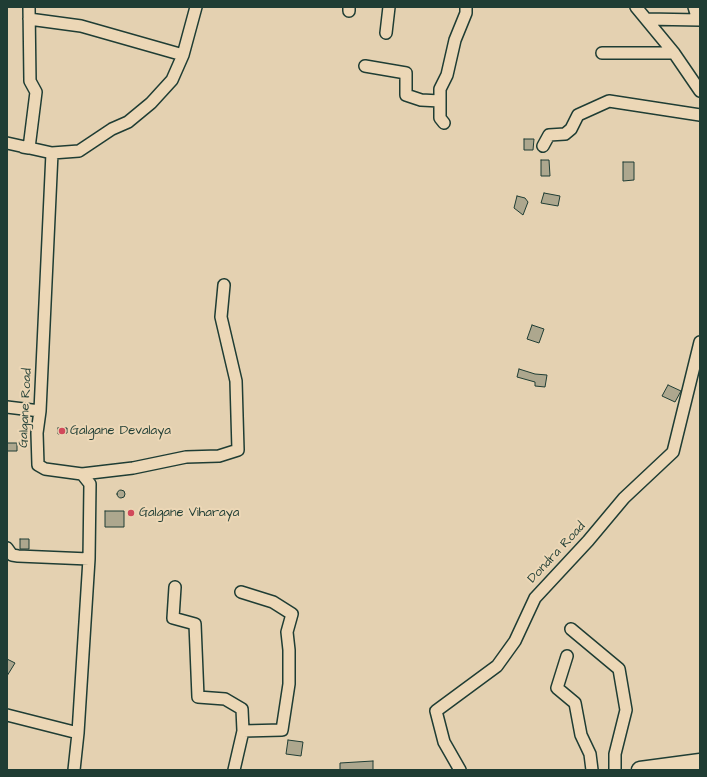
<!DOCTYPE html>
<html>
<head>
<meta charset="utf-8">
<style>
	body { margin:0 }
	#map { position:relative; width:707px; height:777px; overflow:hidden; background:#e4d1b1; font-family:"Architects Daughter",sans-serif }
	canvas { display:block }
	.frame { position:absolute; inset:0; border:8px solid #1f3d34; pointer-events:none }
</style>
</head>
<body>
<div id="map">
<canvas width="707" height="777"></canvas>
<div class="frame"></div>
</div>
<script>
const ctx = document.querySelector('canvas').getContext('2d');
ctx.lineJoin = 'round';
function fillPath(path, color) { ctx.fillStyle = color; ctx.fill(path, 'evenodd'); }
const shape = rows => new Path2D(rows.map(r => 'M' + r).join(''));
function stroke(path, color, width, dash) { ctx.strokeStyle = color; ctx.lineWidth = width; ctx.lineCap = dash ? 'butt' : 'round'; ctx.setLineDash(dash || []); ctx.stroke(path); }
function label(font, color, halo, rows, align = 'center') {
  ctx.font = font + ' "Architects Daughter",sans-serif'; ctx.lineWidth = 4; ctx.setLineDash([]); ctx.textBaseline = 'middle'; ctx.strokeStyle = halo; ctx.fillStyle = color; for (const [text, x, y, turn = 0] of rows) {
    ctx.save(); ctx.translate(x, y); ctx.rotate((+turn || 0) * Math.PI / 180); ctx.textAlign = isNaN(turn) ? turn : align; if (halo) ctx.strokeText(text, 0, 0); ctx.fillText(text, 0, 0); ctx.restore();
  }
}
const building = shape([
	[524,139,534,139,533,150,524,150,524,139],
	[541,160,549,160,550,176,541,176,541,160],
	[623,162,634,162,634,180,623,181,623,162],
	[544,193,560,196,558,206,541,203,544,193],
	[517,196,525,198,528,202,523,215,514,208,517,196],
	[532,325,544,329,539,343,527,339,532,325],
	[519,369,535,374,547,375,545,387,535,386,535,382,517,377,519,369],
	[668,385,681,391,675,402,662,396,668,385],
	[58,428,67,428,67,433,58,434,58,428],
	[7,443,17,443,17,451,7,451,7,443],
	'117 494a4 4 0 1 1 8 0a4 4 0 1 1-8 0Z',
	[105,511,124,511,124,527,105,527,105,511],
	[20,539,29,539,29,549,20,549,20,539],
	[7,659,15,663,7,676,7,659],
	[288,740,303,742,301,756,286,754,288,740],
	[373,761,373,770,340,770,340,763,373,761]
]);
const minor = shape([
	[636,7,674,53,700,91],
	[694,7,698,20],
	[349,11,349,7],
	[29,19,81,26,183,55],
	[646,19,700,20],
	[386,33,389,7],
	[602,53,674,53],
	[365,66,406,73,406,95,421,100,440,101],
	[444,123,440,118,440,89,447,75,455,40,466,13,466,7],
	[7,143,52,153,79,151,112,129,128,122,151,103,172,80,183,55,196,7],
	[543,146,549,135,565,134,571,129,578,115,609,101,700,115],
	[23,147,29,148,36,92,30,81,29,7],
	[52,153,40,411,37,433,38,465,45,469,82,474,90,484,89,559,78,733,74,770],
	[7,407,40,411],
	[82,474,133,468,186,457,219,456,238,450,236,381,221,317,224,285],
	[7,548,12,555,18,556,89,559],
	[175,587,173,618,195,624,198,697,225,699,242,709,243,731],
	[571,629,619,669,626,710,615,754,615,770],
	[567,656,557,688,575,703,581,735,590,754,592,770],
	[7,715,78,733],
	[234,770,243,731,282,730,289,684,289,650,287,632,292,614,273,602,241,592],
	[460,770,444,742,436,711,497,666,515,641,535,598,588,541,624,498,673,452,700,342]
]);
const highway = shape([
	[640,770,700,762]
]);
const markers = [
	[62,431,4,"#d1495b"],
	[131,513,4,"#d1495b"]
];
const streetNames = [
	["Galgane Road",26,408,-87],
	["Dondra Road",557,553,-47]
];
const poiNames = [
	["Galgane Devalaya",70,431],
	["Galgane Viharaya",139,513]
];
fillPath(building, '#ada78e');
stroke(building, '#1f3d34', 1);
stroke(minor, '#1f3d34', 14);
stroke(highway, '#1f3d34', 19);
stroke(minor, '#ecd7b6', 11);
stroke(highway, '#ecd7b6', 16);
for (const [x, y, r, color] of markers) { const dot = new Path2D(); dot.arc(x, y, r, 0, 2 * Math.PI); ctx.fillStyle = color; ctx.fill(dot); stroke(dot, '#ecd7b6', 1.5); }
label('13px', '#1f3d34', '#ecd7b6', streetNames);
label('13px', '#1f3d34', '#ecd7b6', poiNames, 'left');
</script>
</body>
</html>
